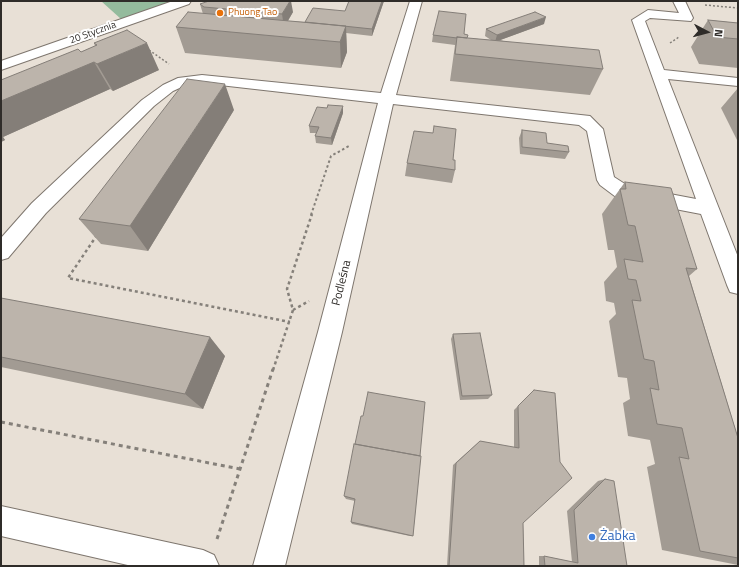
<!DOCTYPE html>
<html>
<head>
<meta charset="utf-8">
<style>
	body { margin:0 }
	#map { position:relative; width:739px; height:567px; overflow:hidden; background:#e8e0d6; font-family:"Titillium Web",sans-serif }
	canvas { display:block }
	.frame { position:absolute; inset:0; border:2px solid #2f2c29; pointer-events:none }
	.north { position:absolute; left:687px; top:12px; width:40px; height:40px; -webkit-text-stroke:3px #fff; paint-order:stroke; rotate:96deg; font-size:11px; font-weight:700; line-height:16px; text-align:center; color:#2f2c29 }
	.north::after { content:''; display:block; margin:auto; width:14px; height:18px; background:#2f2c29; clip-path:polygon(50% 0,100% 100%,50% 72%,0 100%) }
</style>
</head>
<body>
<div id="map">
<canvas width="739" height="567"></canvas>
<div class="frame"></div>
<div class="north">N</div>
</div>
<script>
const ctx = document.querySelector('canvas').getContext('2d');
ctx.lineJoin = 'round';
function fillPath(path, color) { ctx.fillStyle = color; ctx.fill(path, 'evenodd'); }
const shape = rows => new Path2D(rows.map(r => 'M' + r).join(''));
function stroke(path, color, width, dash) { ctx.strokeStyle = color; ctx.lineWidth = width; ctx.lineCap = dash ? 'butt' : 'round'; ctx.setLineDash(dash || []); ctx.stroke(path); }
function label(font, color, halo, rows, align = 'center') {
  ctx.font = font + ' "Titillium Web",sans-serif'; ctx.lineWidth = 4; ctx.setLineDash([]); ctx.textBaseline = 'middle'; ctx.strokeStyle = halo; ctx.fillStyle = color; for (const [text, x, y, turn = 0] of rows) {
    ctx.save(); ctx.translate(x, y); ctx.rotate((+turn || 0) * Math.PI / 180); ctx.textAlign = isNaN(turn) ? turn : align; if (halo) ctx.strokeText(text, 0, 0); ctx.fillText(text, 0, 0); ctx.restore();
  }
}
const green = shape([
	[101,1,172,1,121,19]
]);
const pathFar3 = shape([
	[705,5,738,8],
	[670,43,679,37],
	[149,50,169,64]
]);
const pathFar2 = shape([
	[311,215,331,156,349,146]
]);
const pathFar1 = shape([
	[97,235,68,278,290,322],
	[293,310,309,301],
	[273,370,293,310,287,289,312,214]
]);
const path = shape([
	[1,422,240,469],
	[217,539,273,369]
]);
const minor = shape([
	[173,1,191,1,189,4,1,70,1,61,173,1],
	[410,1,422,1,396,95,590,116,603,129,614,177,628,186,696,199,632,20,648,10,679,13,673,1,685,1,693,18,691,21,650,18,645,21,664,70,738,78,738,86,668,79,738,257,738,294,730,292,727,285,701,214,623,199,616,197,600,185,597,180,587,131,579,125,393,104,342,332,285,566,253,566,318,332,378,103,202,83,186,85,173,91,154,106,46,213,8,258,1,260,1,238,32,203,142,100,163,85,178,78,202,75,381,93,410,1],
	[1,506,203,550,214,555,219,566,132,566,1,536,1,506]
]);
const wall = shape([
	[349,1,384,1,372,36,346,33,347,52,341,68,185,53,176,27,203,14,200,4,293,12,288,21,305,22,345,11],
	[453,1,471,1,471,2],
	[722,1,738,1,738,2],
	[708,20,738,23,738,68,699,64,691,47],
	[544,24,500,40,603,69,590,95,450,81,455,45,432,42,433,35,464,34,467,38,491,40,485,36,486,29],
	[94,43,159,70,113,91,110,89,3,137,5,140,1,142,1,80,81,52,95,46],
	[738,88,738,142,721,108],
	[234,110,148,251,101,244,79,219],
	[343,113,332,145,316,143,315,136,316,133,310,133,309,126],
	[522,130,547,143,569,152,565,159,520,154,519,138],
	[453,160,455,170,452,183,405,176,407,163],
	[625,182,697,269,689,276,738,438,738,565,662,550,647,467,655,464,650,440,628,436,623,403,630,399,627,378,618,377,609,321,616,314,614,303,606,301,604,282,617,267,614,250,608,250,602,214],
	[1,298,225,356,203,409,1,367],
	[453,334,492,395,488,399,460,400,451,339],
	[534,390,523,523,524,566,447,566,453,465,480,441,514,448,514,410],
	[420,456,413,536,410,536,352,524,351,522,355,501,346,499,344,496],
	[605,479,627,566,539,566,539,556,544,556,572,562,567,511,598,481]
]);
const shadedWall = shape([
	[290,1,291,1,293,12,284,27,282,14],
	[382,1,384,1,372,36,372,29],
	[546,17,544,24,495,42,497,35],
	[346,26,347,52,341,68,340,42],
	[147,43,159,70,113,91,97,64],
	[94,62,110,89,3,137,5,140,1,142,1,101],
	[225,84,234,110,148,251,130,226],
	[343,106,343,113,332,145,331,138],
	[210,337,225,356,203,409,185,394]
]);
const building = shape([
	[209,1,290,1,282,14,204,7,200,4,209,1],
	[349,1,382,1,372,29,305,22,313,8,345,11,349,1],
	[439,11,466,14,464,34,468,35,467,38,457,37,457,38,433,35,439,11],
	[188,12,346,26,340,42,176,27,188,12],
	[535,12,546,17,497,35,486,29,535,12],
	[708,20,738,23,738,39,717,37,708,20],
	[127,30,147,43,97,64,94,62,1,101,1,80,78,49,81,52,97,45,94,43,127,30],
	[457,37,599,50,603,69,455,54,457,37],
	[187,79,225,84,130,226,79,219,187,79],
	[328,105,343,106,331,138,315,136,319,127,309,126,317,107,327,108,328,105],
	[434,126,456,129,453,160,455,160,455,170,407,163,414,131,433,133,434,126],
	[522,130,546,133,547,143,568,146,569,152,522,147,522,130],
	[625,182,671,188,697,269,686,268,738,438,738,558,700,551,679,457,689,459,682,428,657,424,650,388,659,390,654,361,644,359,632,300,641,301,636,280,628,279,624,259,643,262,635,226,628,225,620,189,626,189,625,182],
	[1,298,210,337,185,394,1,357,1,298],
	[480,333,492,395,462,396,453,334,480,333],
	[534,390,555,393,560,462,572,478,523,523,524,566,449,566,456,463,480,441,519,448,518,406,534,390],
	[368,392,425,402,420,456,355,444,361,416,363,416,368,392],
	[354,444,421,456,413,536,351,522,355,499,344,496,354,444],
	[605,479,614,481,627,566,545,566,544,556,578,563,574,510,605,479]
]);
const markers = [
	[220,13,4,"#e8710a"],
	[592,537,4,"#3f7fe0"]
];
const farFoodnames = [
	["Phuong Tao",228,13]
];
const farStreetnames = [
	["20 Stycznia",93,33,-20]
];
const streetNames = [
	["Podleśna",342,283,-76]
];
const nearShopnames = [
	["Żabka",600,537]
];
fillPath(green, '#94bb9d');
stroke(minor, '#7e766e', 2);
stroke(pathFar3, '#85807a', 1.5, [2, 2]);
stroke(pathFar2, '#85807a', 2, [2.5, 2.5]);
stroke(pathFar1, '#85807a', 2.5, [3, 3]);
stroke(path, '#85807a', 3, [4, 4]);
fillPath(minor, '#fff');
fillPath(wall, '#a29b93');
fillPath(shadedWall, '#847e78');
fillPath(building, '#bcb4ab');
stroke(building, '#847e78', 1);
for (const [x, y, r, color] of markers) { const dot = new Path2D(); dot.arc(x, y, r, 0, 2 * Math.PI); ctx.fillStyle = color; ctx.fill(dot); stroke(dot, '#fff', 1.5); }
label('10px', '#c56008', '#fff', farFoodnames, 'left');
label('10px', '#2f2c29', '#fff', farStreetnames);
label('12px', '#2f2c29', '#fff', streetNames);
label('14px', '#366cbe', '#fff', nearShopnames, 'left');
</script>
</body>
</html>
